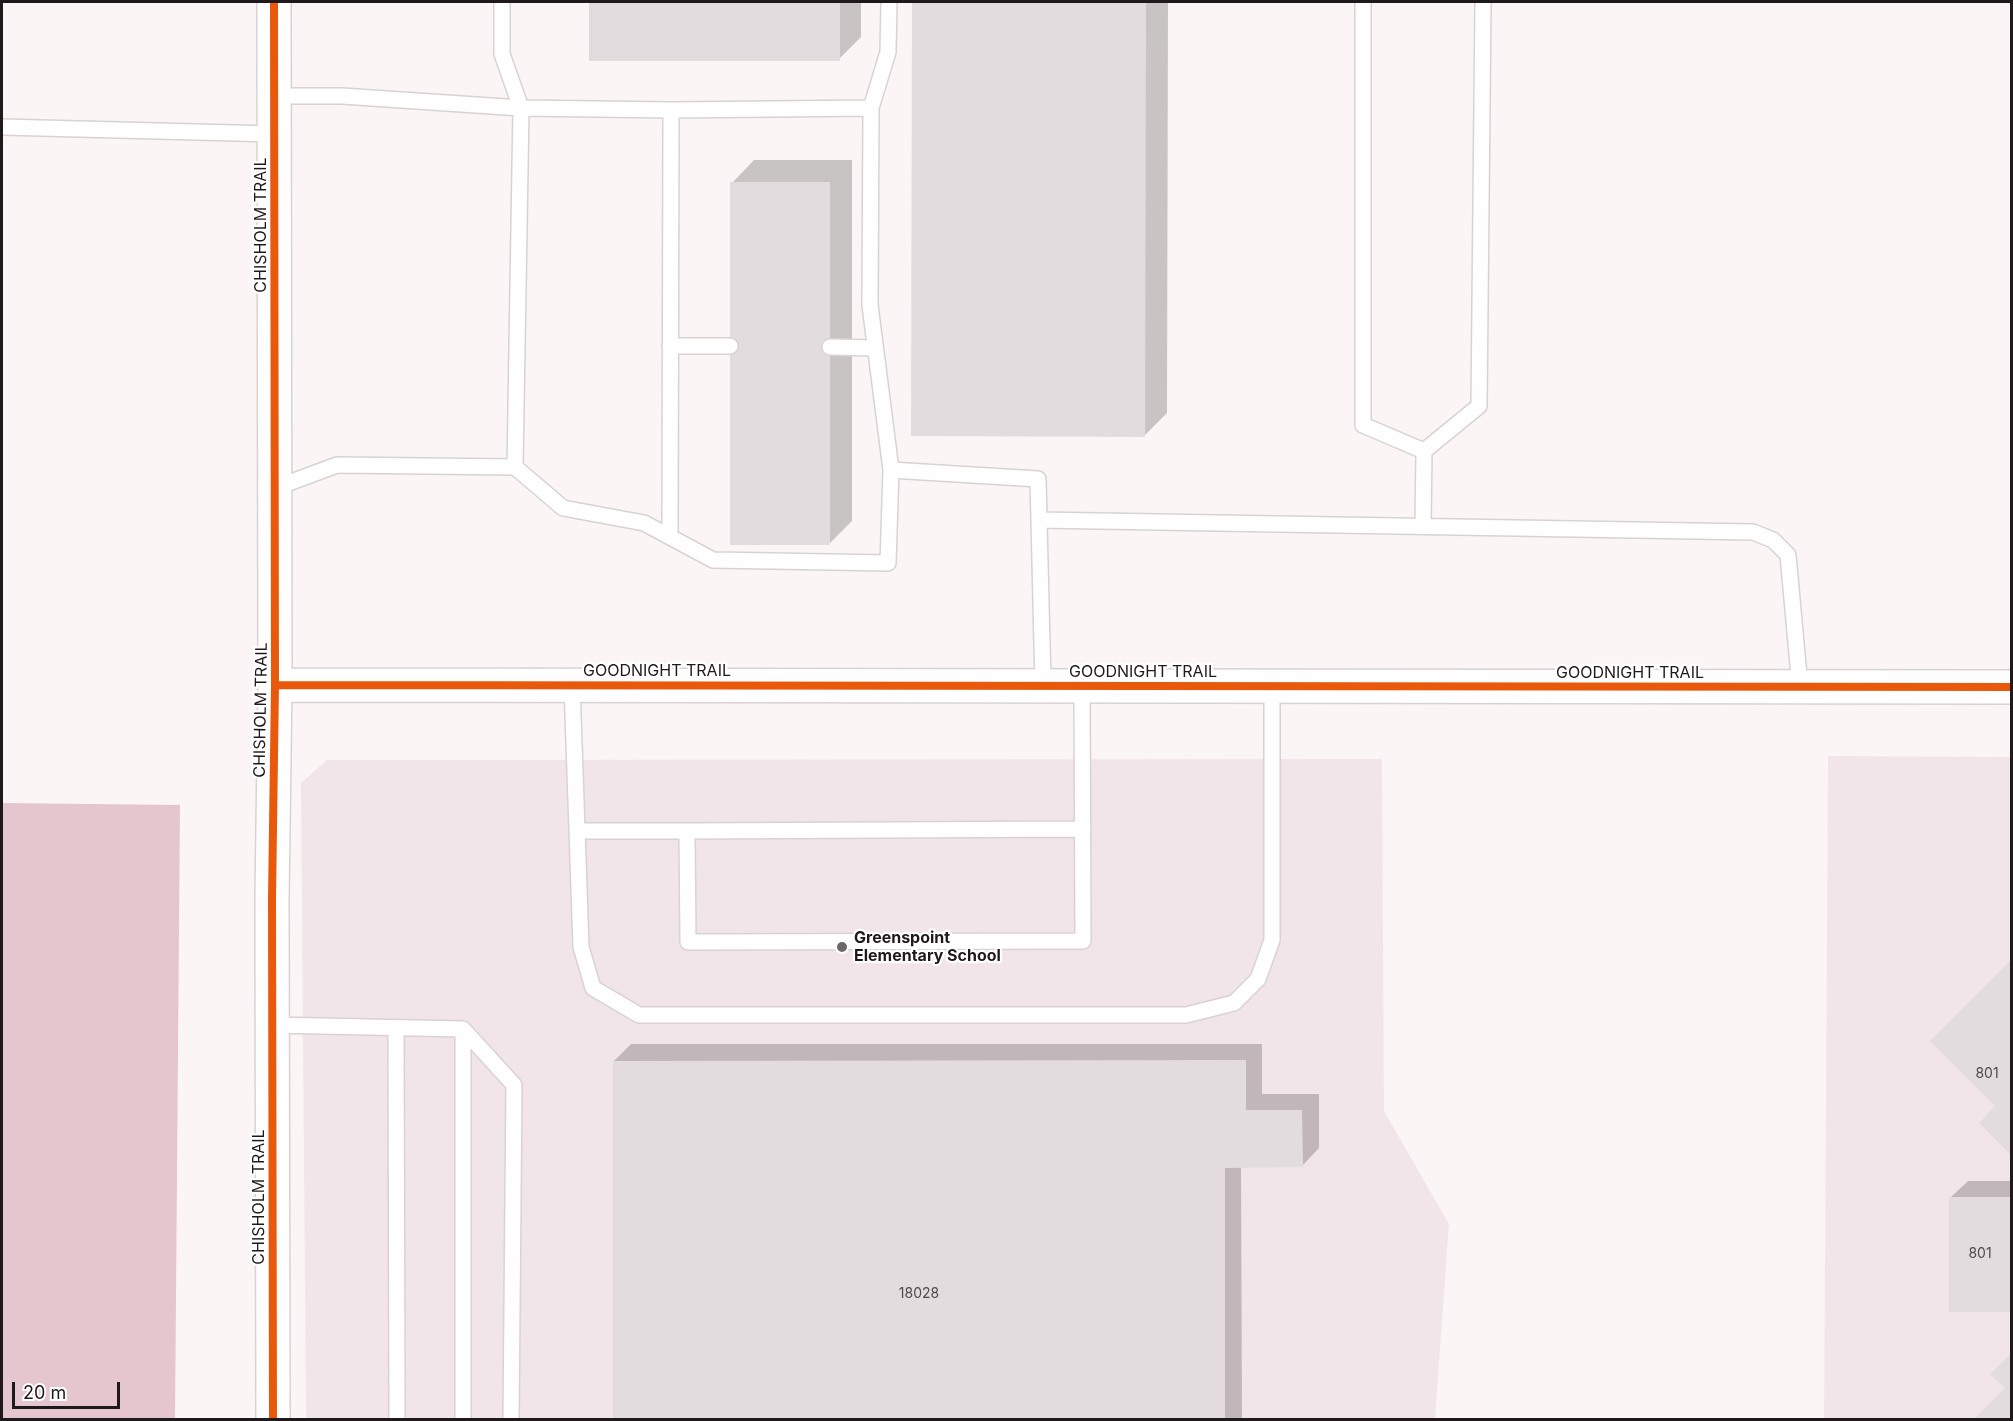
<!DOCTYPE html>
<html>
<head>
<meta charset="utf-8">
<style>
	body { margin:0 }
	#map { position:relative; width:2013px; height:1421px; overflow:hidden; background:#fcf5f6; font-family:Inter,sans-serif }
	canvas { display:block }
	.frame { position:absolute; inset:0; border:3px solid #20191b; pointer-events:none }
	.scale { position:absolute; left:12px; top:1382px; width:108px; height:27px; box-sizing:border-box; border:3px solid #20191b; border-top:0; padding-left:8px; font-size:18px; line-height:21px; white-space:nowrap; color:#20191b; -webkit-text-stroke:4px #fff; paint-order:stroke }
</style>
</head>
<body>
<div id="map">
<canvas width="2013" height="1421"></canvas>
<div class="frame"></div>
<div class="scale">20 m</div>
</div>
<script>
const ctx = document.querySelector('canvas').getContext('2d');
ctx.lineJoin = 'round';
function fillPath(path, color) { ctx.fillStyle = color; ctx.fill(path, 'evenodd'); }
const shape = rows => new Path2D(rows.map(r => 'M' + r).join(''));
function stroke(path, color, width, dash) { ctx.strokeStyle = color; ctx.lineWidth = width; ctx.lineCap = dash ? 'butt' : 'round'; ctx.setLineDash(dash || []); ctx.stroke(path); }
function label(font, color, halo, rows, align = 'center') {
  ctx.font = font + ' Inter,sans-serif'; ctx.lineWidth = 4.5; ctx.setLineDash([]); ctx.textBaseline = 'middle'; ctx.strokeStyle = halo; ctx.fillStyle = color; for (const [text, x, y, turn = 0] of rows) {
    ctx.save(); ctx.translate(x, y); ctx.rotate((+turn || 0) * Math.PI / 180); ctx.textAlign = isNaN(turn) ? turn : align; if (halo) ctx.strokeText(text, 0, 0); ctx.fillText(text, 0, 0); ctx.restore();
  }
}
const built = shape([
	[1828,756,2011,757,2011,1419,1824,1420],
	[1382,759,1384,1111,1449,1224,1435,1419,306,1419,301,783,327,760]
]);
const forest = shape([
	[2,803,180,805,175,1419,2,1419]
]);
const shadow = shape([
	[590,2,861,2,861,37,839,59,590,59],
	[914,2,1168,2,1167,413,1145,435,913,435],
	[754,160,852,160,852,521,830,543,732,183],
	[631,1044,1262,1044,1262,1094,1319,1094,1319,1148,1302,1166,1241,1166,1242,1420,615,1420,614,1061],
	[1968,1181,2012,1181,2012,1310,1950,1198]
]);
const building = shape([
	[589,2,840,2,840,61,589,61],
	[912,2,1146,2,1145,437,911,436],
	[730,182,830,182,830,545,730,545],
	[2009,962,2012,964,2012,1156,1979,1123,1995,1106,1930,1041],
	[1246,1060,1246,1110,1302,1110,1303,1167,1225,1168,1225,1420,613,1420,613,1061],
	[1949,1197,2012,1197,2012,1312,1949,1312],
	[2012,1353,2012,1420,1973,1420,2005,1388,1990,1374]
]);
const lane = shape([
	[502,2,502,54,521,108,671,110,871,108],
	[889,2,888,52,871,108,870,305,891,470,1038,479,1043,685],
	[1363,2,1363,425,1424,451],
	[274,96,342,96,521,108,515,467,337,465,275,488],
	[2,127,274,134],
	[670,346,730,346],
	[830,347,875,348],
	[515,467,563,508,644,523,713,560,888,563,891,470],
	[1039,520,1753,532,1773,540,1788,555,1800,687],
	[1423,526,1424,451,1479,406,1483,2],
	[670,536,671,110],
	[572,685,581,947,593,988,639,1015,1186,1015,1234,1003,1258,979,1272,940,1272,685],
	[1082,685,1083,941,688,942,687,831,1083,829],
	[577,831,687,831],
	[272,1025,463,1029,514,1085,511,1420],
	[396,1028,397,1420],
	[463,1029,463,1420]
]);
const secondary = shape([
	[275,685,2012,687],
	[273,1420,272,899,275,685,274,2]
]);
const cycleway = shape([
	[275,685,2012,687],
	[273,1420,272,899,275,685,274,2]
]);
const markers = [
	[842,947,6,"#6d6668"]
];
const numberNames = [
	["801",1987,1074],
	["801",1980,1254],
	["18028",919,1294]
];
const streetNames = [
	["CHISHOLM TRAIL",261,225,-90],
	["GOODNIGHT TRAIL",657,671],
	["GOODNIGHT TRAIL",1143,672],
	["GOODNIGHT TRAIL",1630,673],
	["CHISHOLM TRAIL",261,710,-89],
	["CHISHOLM TRAIL",259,1197,-90]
];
const poiNames = [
	["Greenspoint",854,938],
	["Elementary School",854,956]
];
fillPath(built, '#f2e5e9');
fillPath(forest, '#e5c6ce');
fillPath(shadow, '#0003');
fillPath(building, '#e3dcde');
stroke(lane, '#d9d2d3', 18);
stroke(secondary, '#d9d2d3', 36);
stroke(lane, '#fffefe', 15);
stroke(secondary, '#fffefe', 33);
stroke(cycleway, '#e8590c', 8);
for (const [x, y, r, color] of markers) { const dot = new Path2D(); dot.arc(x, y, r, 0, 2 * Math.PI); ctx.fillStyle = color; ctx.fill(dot); stroke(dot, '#fff', 2); }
label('14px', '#514a4c', null, numberNames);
label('16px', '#20191b', '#fff', streetNames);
label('bold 16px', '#20191b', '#fff', poiNames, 'left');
</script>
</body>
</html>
